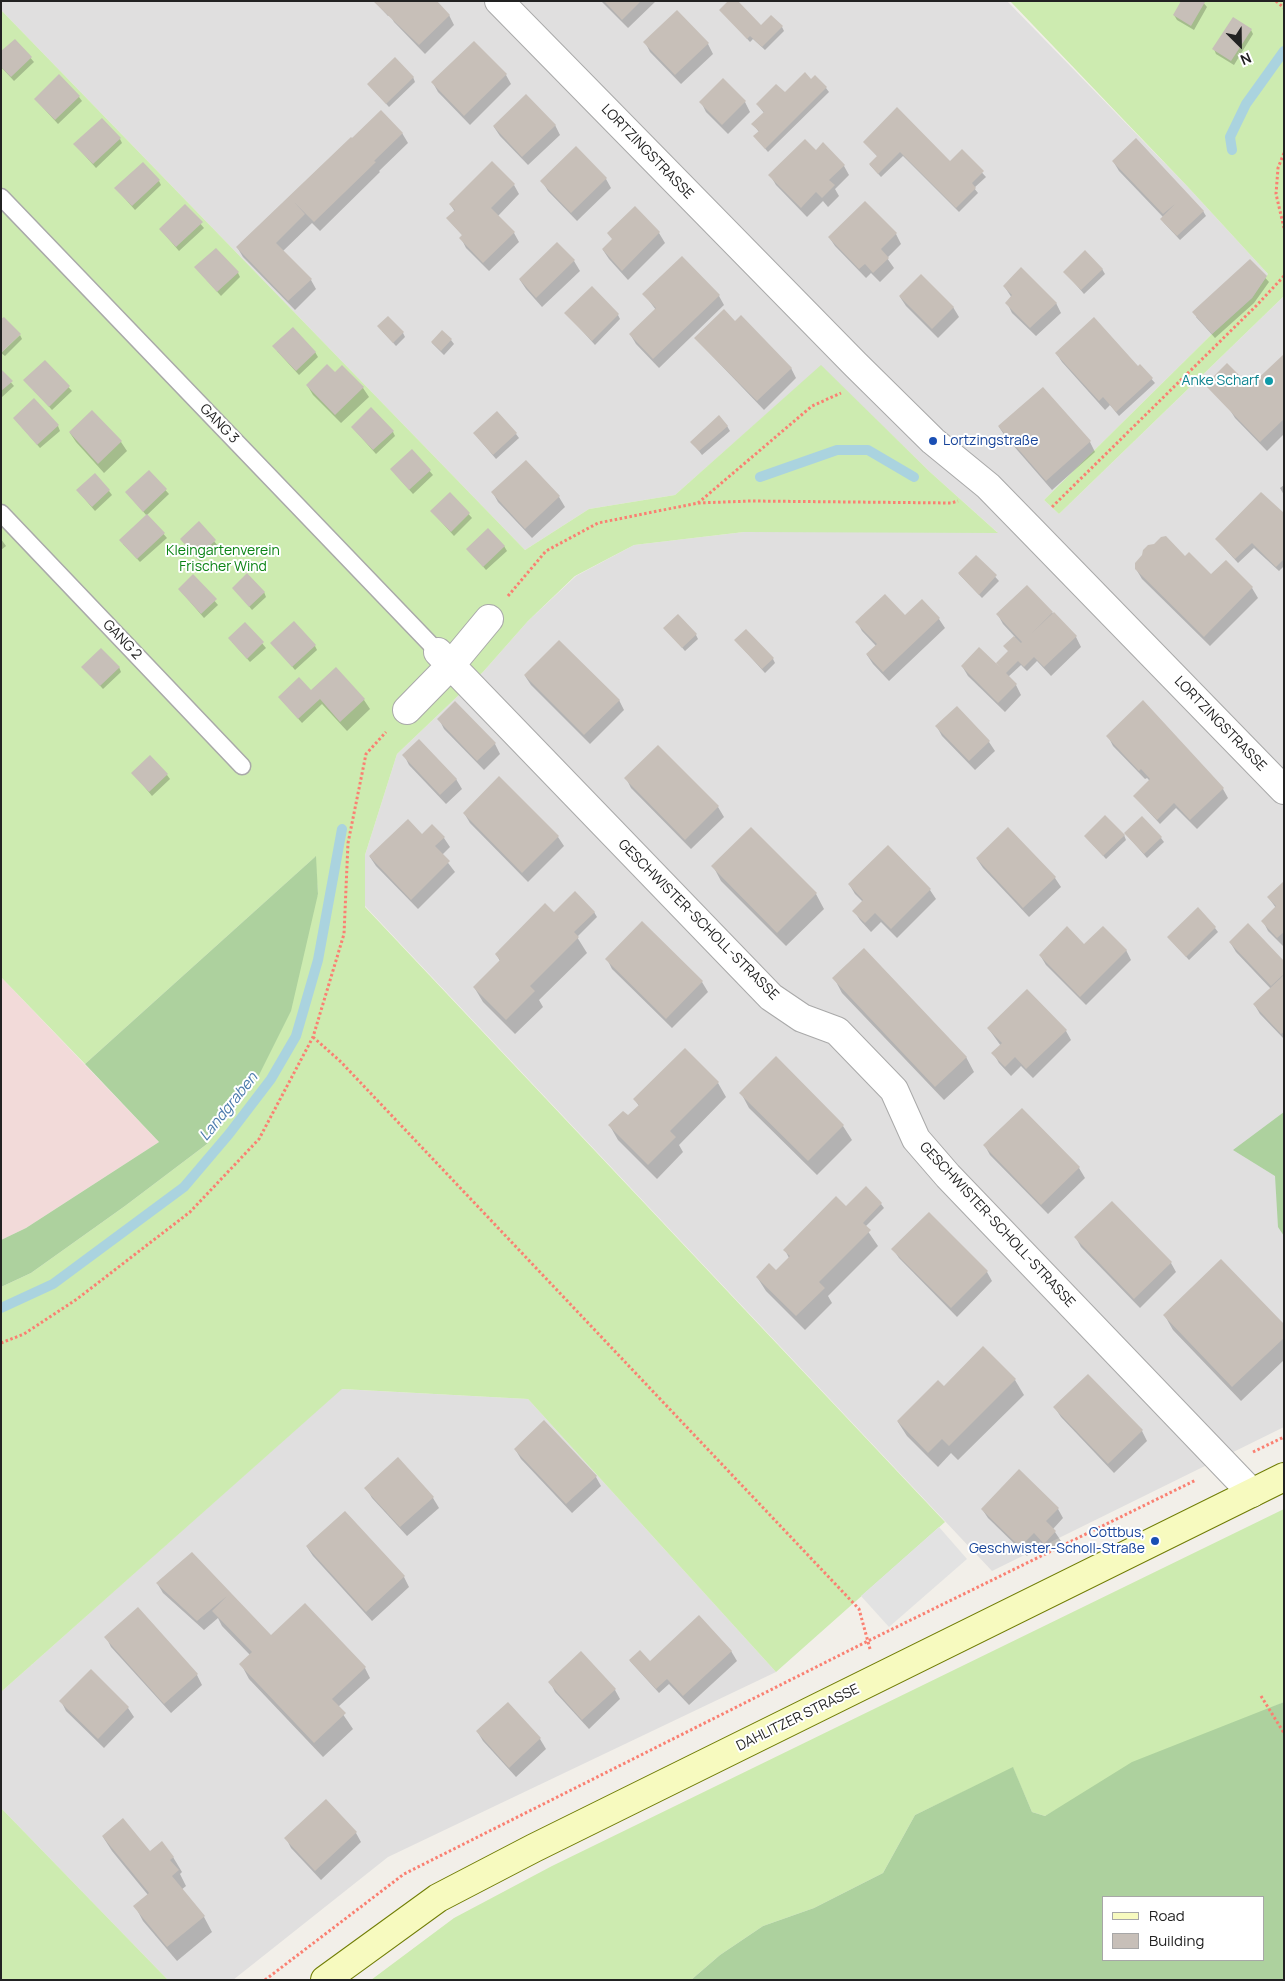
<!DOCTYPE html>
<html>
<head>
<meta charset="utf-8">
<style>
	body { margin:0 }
	#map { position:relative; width:1285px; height:1981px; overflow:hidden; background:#f2efe9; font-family:Manrope,sans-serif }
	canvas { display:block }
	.frame { position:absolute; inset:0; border:2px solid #222; pointer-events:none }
	.legend { position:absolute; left:1102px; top:1896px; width:162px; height:65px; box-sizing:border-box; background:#fff; border:1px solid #a7a7a7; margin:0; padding:6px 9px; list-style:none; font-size:15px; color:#222 }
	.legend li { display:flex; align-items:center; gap:10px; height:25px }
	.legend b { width:25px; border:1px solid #a7a7a7 }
	.north { position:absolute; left:1215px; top:20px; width:50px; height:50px; -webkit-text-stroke:4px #fff; paint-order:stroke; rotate:157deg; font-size:14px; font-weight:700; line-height:20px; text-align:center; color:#222 }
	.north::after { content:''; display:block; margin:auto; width:18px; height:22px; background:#222; clip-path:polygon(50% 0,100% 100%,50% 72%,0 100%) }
</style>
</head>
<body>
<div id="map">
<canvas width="1285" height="1981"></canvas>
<div class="frame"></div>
<ul class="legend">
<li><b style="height:6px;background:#f7fabf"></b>Road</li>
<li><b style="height:14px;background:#c7bfb8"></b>Building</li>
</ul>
<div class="north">N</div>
</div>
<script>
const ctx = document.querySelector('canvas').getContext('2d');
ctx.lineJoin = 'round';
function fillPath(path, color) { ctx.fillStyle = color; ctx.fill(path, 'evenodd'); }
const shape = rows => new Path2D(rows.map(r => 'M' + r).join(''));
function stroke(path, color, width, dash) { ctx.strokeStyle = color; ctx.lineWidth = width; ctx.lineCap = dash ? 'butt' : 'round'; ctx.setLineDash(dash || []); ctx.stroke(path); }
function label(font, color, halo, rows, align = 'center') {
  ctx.font = font + ' Manrope,sans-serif'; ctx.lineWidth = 4; ctx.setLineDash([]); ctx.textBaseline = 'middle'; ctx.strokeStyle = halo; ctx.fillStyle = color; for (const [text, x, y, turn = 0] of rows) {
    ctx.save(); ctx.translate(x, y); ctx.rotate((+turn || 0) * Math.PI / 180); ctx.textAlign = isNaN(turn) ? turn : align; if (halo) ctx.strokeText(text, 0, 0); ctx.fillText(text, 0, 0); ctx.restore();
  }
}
const residential = shape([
	[1,1,1007,1,1187,186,1268,274,1252,298,1212,334,1044,500,1059,514,1284,296,1284,1427,992,1571,365,906,365,855,397,754,483,672,528,621,576,576,634,545,744,532,997,532,930,472,821,366,675,495,589,509,525,550,1,10],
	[341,1389,528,1399,776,1672,388,1857,233,1980,168,1980,1,1808,1,1692]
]);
const commercial = shape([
	[1,977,159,1142,26,1228,1,1240]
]);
const grass = shape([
	[1010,1,1284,1,1284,296,1059,514,1044,500,1212,334,1252,298,1268,274,1187,186],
	[1,10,525,550,589,509,675,495,821,365,930,472,998,533,744,532,634,545,575,576,528,621,483,672,397,754,365,855,365,907,945,1522,776,1672,528,1399,342,1389,1,1692,1,1287,31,1273,125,1206,207,1144,318,894,315,857,85,1064,1,977],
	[1284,1509,1284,1702,1084,1794,1045,1816,1032,1812,1013,1768,915,1815,883,1873,814,1908,763,1926,720,1955,691,1980,371,1980,454,1918,552,1866],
	[1,1808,168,1980,1,1980]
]);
const forest = shape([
	[316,856,318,894,291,1011,258,1077,207,1144,125,1206,31,1273,1,1287,1,1240,26,1228,159,1142,85,1064],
	[1284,1112,1284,1236,1278,1227,1275,1176,1233,1150],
	[1284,1702,1284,1980,691,1980,720,1955,763,1926,814,1908,883,1873,915,1815,1013,1767,1032,1812,1045,1816,1132,1762],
	[1104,1897,1264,1897,1264,1960,1104,1960]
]);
const parking = shape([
	[939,1527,967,1559,889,1627,861,1596]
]);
const shadow = shape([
	[374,1,449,15,454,25,425,54,394,22,390,15,388,16],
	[601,1,656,1,628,28],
	[1182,1,1202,1,1207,7,1194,30,1177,20,1174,15],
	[721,10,761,27,782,27,784,31,765,50,753,39,750,42],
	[1251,30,1253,34,1234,65,1216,54,1214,49],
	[15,40,34,62,14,81,1,67,1,53],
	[645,42,708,44,713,54,681,84,650,52],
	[506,75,511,84,470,125,438,92,433,83],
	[413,77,415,82,389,107,368,84],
	[811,80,826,88,829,92,768,152,755,137,759,132,753,124,764,113,757,104,785,94],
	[79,97,82,101,58,124,35,99],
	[701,102,745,102,750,112,728,134,706,112],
	[555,125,560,135,528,165,500,136,494,127],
	[402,133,408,143,379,171,380,172,320,231,312,223,283,251,311,280,316,289,295,310,243,257,237,247,351,138],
	[120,139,122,143,96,168,78,148],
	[865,143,950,163,962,151,986,177,974,188,978,193,959,212,903,156,881,177,870,165,878,157],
	[816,151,844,166,849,175,835,189,839,196,828,207,823,201,807,217,776,185,770,175],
	[1113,161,1203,211,1206,216,1180,240,1164,223,1161,219,1163,217,1119,171],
	[606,179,611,188,577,221,548,191,542,181],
	[159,181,161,185,135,210,119,192],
	[514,185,519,194,498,216,514,233,519,242,489,271,466,248,461,238,463,236,448,219,455,212,450,204],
	[185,206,204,228,179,251,160,229],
	[635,208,659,233,665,243,628,280,609,259,603,250,613,240,609,233],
	[896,234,901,244,887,258,894,268,880,282,871,273,866,278,835,246,829,237],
	[557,243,574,261,580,271,542,307,526,289,520,280],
	[1250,261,1269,282,1254,303,1215,338,1196,317],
	[196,268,238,273,240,277,221,296],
	[1102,269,1105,274,1084,294,1065,272],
	[1004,286,1056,303,1061,313,1036,336,1012,313,1007,303,1012,298],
	[644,294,719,296,724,305,659,368,636,344,630,334,656,310],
	[900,297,953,307,959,317,938,338,906,306],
	[566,313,618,315,620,319,595,345],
	[734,322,791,368,796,378,764,410,695,338],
	[382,331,403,333,405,337,396,346],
	[20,335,22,339,5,356,1,353],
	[451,340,454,344,444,355,432,343],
	[277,351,315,352,318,357,299,375],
	[1056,353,1138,368,1140,366,1155,383,1119,416,1110,405,1105,410,1062,362],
	[1284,356,1284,434,1267,451,1235,418,1230,410,1249,387],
	[45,362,72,391,52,410,25,380],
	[1,371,14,386,1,398],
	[335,374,363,388,369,397,341,423,313,395,307,385],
	[14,418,58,426,60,431,40,448],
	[727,426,730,431,702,455,692,442],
	[352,427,393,432,395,436,376,454],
	[999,427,1090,442,1095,452,1052,490,1005,436],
	[70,433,121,442,127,451,104,473,76,442],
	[516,434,519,438,496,459,478,438],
	[412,451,433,475,413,494,395,474],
	[526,462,559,497,565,507,532,538,498,502,493,493],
	[149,472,169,494,147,515,167,538,140,562,123,544,147,516,127,493],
	[1284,485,1284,495,1280,488],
	[77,490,109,491,112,495,95,511],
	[450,493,472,518,454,536,435,515],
	[1261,493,1284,515,1284,566,1279,571,1254,548,1238,563,1216,539],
	[199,523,218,546,200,562,181,539],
	[1,539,6,546,1,550],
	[504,546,507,551,486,570,468,549],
	[976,556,999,581,982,598,959,574],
	[1185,558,1211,576,1226,562,1252,588,1258,598,1210,646,1142,579,1136,569],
	[193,576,218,605,204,618,179,589],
	[1027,587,1076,637,1081,647,1051,676,1037,661,1027,671,1021,665,1008,677,1016,685,1021,695,1005,712,968,676,962,666,1001,671,1015,637,1003,624,998,615],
	[234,588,264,592,266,597,252,610],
	[922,601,939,619,945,628,889,681,873,664,867,655,876,646,862,631,857,622,905,617],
	[245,623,266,648,250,662,232,642],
	[665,628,696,635,698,639,685,651],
	[736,641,773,659,775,663,765,673],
	[272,643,315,646,317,650,295,670],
	[83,667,119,667,121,672,103,689],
	[336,668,364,700,370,709,347,731,322,704,302,723,279,697,311,691],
	[525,676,619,700,624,710,590,744,531,685],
	[455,703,495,744,500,754,484,770,444,729,439,719],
	[957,708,989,742,995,751,975,770,942,736,937,727],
	[1108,736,1223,789,1228,798,1197,829,1176,808,1160,824,1134,796,1150,781,1147,778,1145,779,1113,746],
	[658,746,718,807,724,817,691,849,631,788,626,778],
	[404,755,456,779,462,789,446,804,409,765],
	[133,773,167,775,170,779,152,796],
	[464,813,558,837,564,846,528,882,470,823],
	[1125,833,1161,838,1164,842,1147,858],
	[1124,835,1126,840,1106,859,1085,836],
	[422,836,444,838,450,847,442,855,455,872,418,909,376,866,370,857],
	[977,859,1055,878,1061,887,1029,917,983,868],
	[713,866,816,894,824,909,786,946,721,881],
	[1284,882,1284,947,1268,931,1263,921,1276,908,1268,897],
	[849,884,930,890,936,899,897,938,881,922,871,932,860,920,854,911,863,902,855,894],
	[594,912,597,917,577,937,587,953,539,1000,543,1007,515,1034,483,1002,474,987,500,961,496,954,554,914],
	[1215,928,1218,932,1189,960,1168,937],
	[1230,942,1284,962,1284,1039,1260,1014,1254,1004,1271,989,1236,952],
	[1084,946,1126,950,1131,960,1086,1005,1046,965,1040,955],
	[607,959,702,982,708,992,672,1028,612,969],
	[834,978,966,1057,974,1072,944,1100,842,993],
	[988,1028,1066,1031,1071,1040,1033,1078,1021,1066,1011,1076,999,1063,993,1053,1001,1046],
	[776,1058,843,1126,852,1140,817,1175,749,1108,741,1093],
	[718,1083,726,1097,679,1145,683,1152,657,1179,618,1140,610,1126,628,1117,639,1106,635,1100],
	[1022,1109,1079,1168,1085,1178,1048,1214,990,1155,985,1146],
	[881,1204,884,1208,865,1227,878,1246,828,1296,832,1303,805,1330,766,1291,757,1277,776,1272,789,1258,785,1250,851,1213],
	[1076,1238,1171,1263,1176,1272,1140,1308,1081,1247],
	[893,1249,987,1272,992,1281,957,1317,899,1258],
	[1165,1316,1284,1326,1284,1360,1241,1401,1173,1330],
	[983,1348,1015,1380,1024,1395,958,1460,951,1453,938,1467,907,1436,898,1422,944,1388],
	[1055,1408,1142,1431,1147,1441,1114,1473,1061,1417],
	[515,1449,596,1477,601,1486,572,1513,521,1459],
	[398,1459,433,1498,439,1508,407,1536,372,1498,366,1488],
	[982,1509,1058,1509,1063,1518,1053,1529,1061,1541,1050,1553,1040,1542,1027,1556,988,1518],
	[307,1547,404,1577,409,1587,372,1621,313,1556],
	[192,1554,271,1637,365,1668,370,1678,338,1707,353,1729,323,1757,249,1679,241,1664,250,1655,222,1626,218,1618,204,1630,163,1593,157,1583],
	[106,1637,197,1675,202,1685,171,1713,111,1647],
	[731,1651,737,1661,689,1705,669,1684,659,1693,630,1661,654,1667],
	[550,1682,615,1690,620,1699,589,1729,555,1692],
	[61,1701,128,1708,134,1717,104,1748,66,1711],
	[508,1704,540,1739,546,1749,516,1777,483,1741,477,1731],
	[356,1833,361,1842,321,1880,291,1848,286,1838],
	[103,1837,150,1853,162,1843,173,1857,182,1872,180,1874,186,1886,181,1890,204,1917,212,1932,177,1961,143,1921,135,1906,148,1895,112,1851]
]);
const stream = shape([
	[1232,150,1230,137,1246,104,1284,51],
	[760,477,837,450,868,450,914,477],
	[1,1308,53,1284,184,1187,229,1134,271,1079,296,1036,318,960,342,829]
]);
const building = shape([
	[373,1,437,1,450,15,419,45],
	[604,1,641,1,622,20],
	[728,1,738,1,761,25,771,15,783,26,762,47,750,36,747,39,719,10],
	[1181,1,1205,2,1191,26,1173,15],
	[677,10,709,43,675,75,643,42],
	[1233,17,1252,29,1231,61,1212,49],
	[15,39,32,57,11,77,1,67,1,51],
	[474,41,507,74,464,116,431,82],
	[395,57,414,77,386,104,367,84],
	[805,72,811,79,815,75,827,87,765,149,753,136,759,131,751,124,764,112,756,104,776,84,785,92],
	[59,74,80,96,55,120,34,99],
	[723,78,746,101,722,125,699,102],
	[526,94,556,125,522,157,493,126],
	[897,107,950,161,962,149,984,171,972,183,976,188,956,208,900,152,878,174,869,164,877,156,863,142],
	[381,110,403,133,374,161,376,162,314,222,294,202,305,214,276,243,312,279,288,301,236,247,351,137,352,138],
	[102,118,121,138,93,164,73,144],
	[1136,138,1204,211,1177,236,1160,219,1175,204,1163,214,1112,161],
	[805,139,816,150,823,142,845,165,829,180,835,185,822,198,816,192,801,208,768,175],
	[576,146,607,178,571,213,540,181],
	[492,161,515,184,491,208,515,232,483,263,459,238,462,235,446,218,455,210,449,204],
	[143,162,160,180,132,206,114,188],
	[865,201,897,233,881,249,889,258,873,273,865,264,859,269,828,237],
	[185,204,203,222,176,247,159,229],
	[635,206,660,232,622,271,602,249,612,239,607,233],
	[557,242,575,260,536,298,519,279],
	[216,248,239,272,217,292,194,267],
	[1085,250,1103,269,1081,290,1063,272],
	[682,256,720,295,653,359,629,334,656,308,642,294],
	[1250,259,1267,276,1252,298,1212,334,1192,312],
	[1021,267,1057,303,1030,328,1005,303,1012,295,1003,286],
	[921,274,954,307,932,329,899,296],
	[592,286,619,314,592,341,564,313],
	[724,309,735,321,741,315,792,368,757,401,694,338],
	[388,316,404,332,393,343,377,326],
	[4,317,21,334,1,353,1,319],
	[1094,317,1138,366,1140,364,1153,378,1116,412,1103,397,1099,401,1055,353],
	[293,327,316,352,296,371,272,346],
	[442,330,452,339,441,351,431,342],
	[1284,354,1284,419,1260,442,1205,385,1227,363,1250,386],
	[45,360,70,386,49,407,23,380],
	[327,364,335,372,342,365,364,387,335,415,306,385],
	[1,369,13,381,1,391],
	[1043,387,1091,441,1046,481,998,426],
	[34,398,59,425,37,445,13,418],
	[371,407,394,431,373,450,351,427],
	[92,410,122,441,98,464,69,432],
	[497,411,517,433,493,455,473,433],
	[719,415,728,426,699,451,690,442],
	[412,449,431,470,409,490,390,469],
	[526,460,560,496,525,529,491,492],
	[149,470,167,489,143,512,125,492],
	[95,473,110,490,92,507,76,490],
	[450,492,470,513,451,532,430,511],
	[1261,492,1284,513,1284,559,1276,567,1252,543,1235,559,1215,539],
	[147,514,165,533,137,559,119,540],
	[199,521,216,540,197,558,180,539],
	[488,528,505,546,483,567,466,549],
	[1166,536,1185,556,1189,552,1211,574,1226,560,1253,587,1204,637,1135,569,1135,563,1142,555,1143,550,1148,545,1154,544,1161,537],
	[976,555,997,575,979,595,958,573],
	[247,573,265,592,249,607,232,588],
	[193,574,217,599,201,614,178,589],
	[1027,585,1053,612,1032,633,1054,612,1077,636,1044,667,1034,657,1024,667,1018,661,1006,673,1017,684,998,703,961,666,979,647,1000,667,996,663,1008,651,1003,646,1014,636,1021,643,1022,642,996,614],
	[885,594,905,615,922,599,940,618,883,672,866,654,877,644,855,622],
	[678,614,697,634,682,648,663,628],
	[294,621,316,645,292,667,270,643],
	[245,622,264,642,247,659,228,638],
	[746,629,774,658,762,669,734,640],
	[559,640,620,700,584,735,524,675],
	[101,648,120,667,100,686,81,667],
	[336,667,365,699,340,722,320,699,298,719,278,697,299,677,311,690],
	[1143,700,1224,788,1190,820,1174,803,1157,820,1133,796,1150,779,1141,769,1139,771,1106,736],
	[455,701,496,743,477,761,437,719],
	[957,706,990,741,969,761,935,726],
	[419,739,457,779,440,795,402,755],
	[658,745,719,806,685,840,624,778],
	[150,755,168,774,149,792,131,773],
	[499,776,559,836,522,873,463,813],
	[1105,815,1125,835,1103,856,1084,836],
	[1142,816,1162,837,1144,854,1124,833],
	[408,819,422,834,432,824,445,837,435,846,450,861,411,900,369,856],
	[751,827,817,893,777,933,711,866],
	[1008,827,1056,877,1023,908,976,858],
	[888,845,931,889,891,929,875,913,865,923,852,911,863,900,848,884],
	[1284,881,1284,932,1277,938,1261,921,1276,906,1267,897],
	[575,891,595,912,574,932,579,937,530,986,535,991,506,1020,473,987,500,960,495,954,545,903,554,912],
	[1198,907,1216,927,1186,957,1167,937],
	[642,921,703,981,666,1019,605,959],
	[1248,923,1284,961,1284,974,1271,986,1229,942],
	[1067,926,1084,944,1103,926,1127,950,1080,997,1039,955],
	[864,948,967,1057,935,1087,832,978],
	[1284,975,1284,1032,1281,1034,1253,1004],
	[1027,989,1067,1030,1026,1069,1015,1057,1005,1067,991,1053,1002,1043,987,1028],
	[685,1048,719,1082,670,1131,676,1137,648,1165,608,1125,623,1111,628,1115,639,1105,633,1099],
	[776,1056,844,1125,808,1161,739,1093],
	[1022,1108,1080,1167,1041,1205,983,1145],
	[866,1186,882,1203,863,1223,871,1230,819,1282,825,1288,796,1316,756,1277,769,1263,776,1270,790,1256,783,1250,836,1196,846,1206],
	[1112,1201,1172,1262,1134,1299,1074,1237],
	[929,1212,988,1271,951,1308,891,1249],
	[1221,1259,1284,1324,1284,1338,1232,1387,1163,1315],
	[983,1346,1016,1379,949,1446,942,1439,928,1453,897,1421,938,1380,944,1386],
	[1088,1374,1143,1430,1108,1464,1053,1407],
	[544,1420,597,1476,566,1504,514,1449],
	[398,1457,434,1497,400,1527,364,1488],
	[1019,1469,1059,1508,1046,1521,1056,1531,1044,1544,1034,1533,1020,1547,981,1509],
	[345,1511,405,1576,366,1612,306,1546],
	[192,1552,271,1635,305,1603,366,1667,332,1699,346,1713,314,1743,239,1664,252,1652,212,1611,227,1596,197,1621,156,1583],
	[138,1607,198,1674,164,1704,104,1637],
	[699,1615,732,1651,683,1696,667,1679,656,1689,629,1660,640,1650,650,1661],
	[581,1651,616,1689,582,1720,548,1682],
	[91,1669,129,1707,98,1739,59,1701],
	[508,1702,541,1738,509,1768,476,1731],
	[326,1799,357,1832,315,1871,284,1838],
	[123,1818,150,1851,162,1841,174,1857,170,1860,179,1870,172,1876,205,1916,167,1947,133,1906,149,1893,102,1836]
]);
const path = shape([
	[1276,1,1284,8],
	[1284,153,1278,168,1276,194,1284,228],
	[698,503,812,406,841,393],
	[1052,507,1257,305,1284,276],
	[508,596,546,551,598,523,698,503,751,501,951,503,958,501],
	[313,1037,341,1062,859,1609,870,1649],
	[1,1343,24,1334,77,1299,190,1212,259,1139,313,1037,344,934,348,843,366,754,386,732],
	[1253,1452,1284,1437],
	[1261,1696,1284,1733],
	[265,1980,404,1874,868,1641,1196,1480]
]);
const lane = shape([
	[1,197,438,652],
	[1,513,242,766]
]);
const street = shape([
	[499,1,855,364,933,441,988,486,1030,529,1284,790],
	[438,652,771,997,802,1018,837,1031,894,1090,916,1139,948,1176,1252,1493],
	[407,710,450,666,489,619]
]);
const secondary = shape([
	[325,1980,438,1898,534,1848,1284,1477]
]);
const markers = [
	[1269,381,5,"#0f9aa8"],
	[933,441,5,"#1a4fb4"],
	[1155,1541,5,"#1a4fb4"]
];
const streetNames = [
	["LORTZINGSTRASSE",647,152,46],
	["GANG 3",219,424,46],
	["GANG 2",122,640,46],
	["LORTZINGSTRASSE",1220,724,46],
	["GESCHWISTER-SCHOLL-STRASSE",698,920,45],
	["GESCHWISTER-SCHOLL-STRASSE",997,1225,47],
	["DAHLITZER STRASSE",798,1718,-26]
];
const cultureNames = [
	["Anke Scharf",1259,381]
];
const transitNames = [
	["Lortzingstraße",943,441],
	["Cottbus,",1145,1533,"right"],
	["Geschwister-Scholl-Straße",1145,1549,"right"]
];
const parkNames = [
	["Kleingartenverein",223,551],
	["Frischer Wind",223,567]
];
const waterNames = [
	["Landgraben",229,1107,-51]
];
fillPath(residential, '#e0dfdf');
fillPath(commercial, '#f2dad9');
fillPath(grass, '#cdebb0');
fillPath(forest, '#add19e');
fillPath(parking, '#e2e2e2');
fillPath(shadow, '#0003');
stroke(stream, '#aad3df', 10);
fillPath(building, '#c7bfb8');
stroke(lane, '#a9a9a9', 19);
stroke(street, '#a9a9a9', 30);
stroke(secondary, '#707d05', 30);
stroke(path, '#fa8072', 3, [2.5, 2.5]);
stroke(lane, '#fff', 16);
stroke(street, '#fff', 28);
stroke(secondary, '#f7fabf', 28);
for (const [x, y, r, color] of markers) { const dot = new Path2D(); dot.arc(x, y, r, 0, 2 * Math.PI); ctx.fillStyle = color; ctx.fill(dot); stroke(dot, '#fff', 2); }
label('14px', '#222', '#fff', streetNames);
label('14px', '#0d838f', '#fff', cultureNames, 'right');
label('14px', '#164399', '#fff', transitNames, 'left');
label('14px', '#0c8416', '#fff', parkNames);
label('italic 15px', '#4a7aab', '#fff', waterNames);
</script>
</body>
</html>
